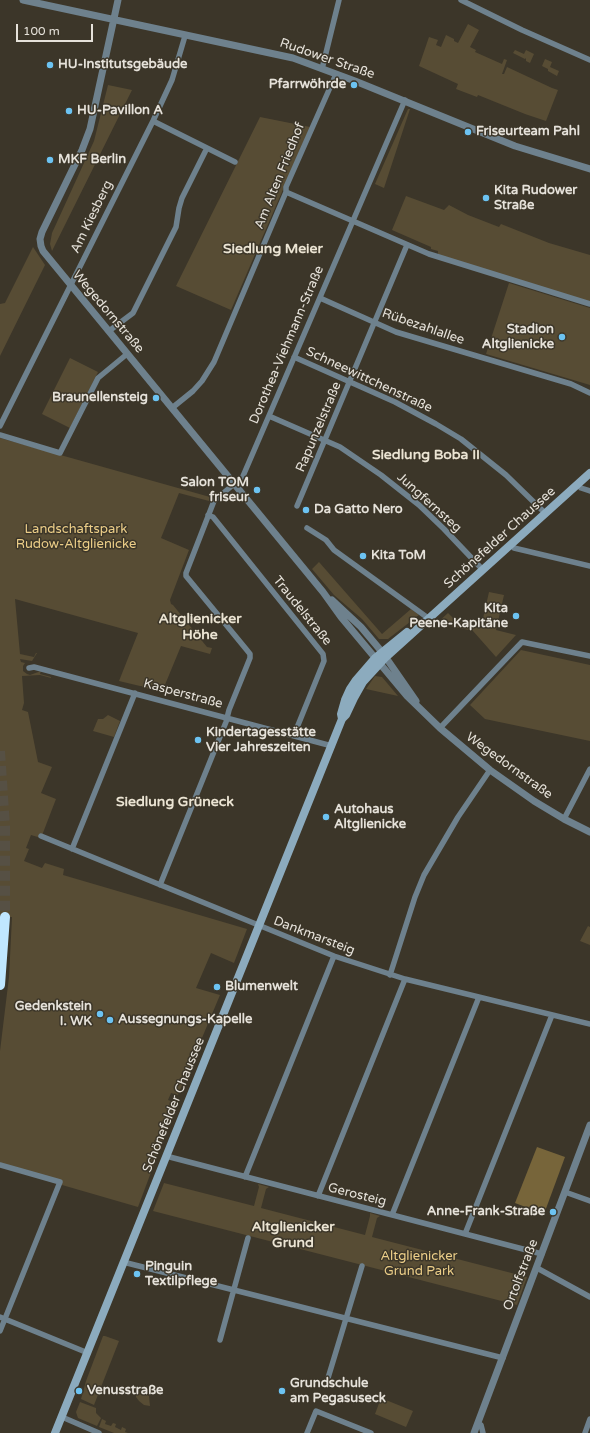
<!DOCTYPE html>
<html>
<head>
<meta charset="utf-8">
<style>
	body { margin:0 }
	#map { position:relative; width:590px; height:1433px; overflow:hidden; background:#3c3629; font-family:"Varela Round",sans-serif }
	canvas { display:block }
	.scale { position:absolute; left:16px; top:24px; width:77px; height:18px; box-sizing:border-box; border:2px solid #e6e2da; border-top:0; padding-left:5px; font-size:12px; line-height:14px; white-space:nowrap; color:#e6e2da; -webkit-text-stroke:3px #3c3629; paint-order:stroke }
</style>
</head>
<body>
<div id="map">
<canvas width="590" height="1433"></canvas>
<div class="scale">100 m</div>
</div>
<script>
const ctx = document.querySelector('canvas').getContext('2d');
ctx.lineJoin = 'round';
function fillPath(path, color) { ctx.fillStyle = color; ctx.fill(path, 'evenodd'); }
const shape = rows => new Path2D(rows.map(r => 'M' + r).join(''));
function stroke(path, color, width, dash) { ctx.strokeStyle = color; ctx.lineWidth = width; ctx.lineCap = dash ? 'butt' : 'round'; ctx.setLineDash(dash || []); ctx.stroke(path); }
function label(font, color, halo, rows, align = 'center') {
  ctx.font = font + ' "Varela Round",sans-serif'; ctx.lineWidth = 3; ctx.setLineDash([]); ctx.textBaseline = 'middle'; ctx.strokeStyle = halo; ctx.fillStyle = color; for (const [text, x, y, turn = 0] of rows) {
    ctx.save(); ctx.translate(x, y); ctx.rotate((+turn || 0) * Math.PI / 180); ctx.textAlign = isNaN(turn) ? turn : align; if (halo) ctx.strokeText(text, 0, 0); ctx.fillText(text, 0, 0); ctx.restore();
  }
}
const green = shape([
	[468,24,479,30,470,47,476,50,475,52,502,64,504,59,507,60,502,74,504,74,507,67,552,88,558,90,546,121,525,114,478,95,477,97,456,89,458,84,419,66,429,37,438,40,436,45,441,47,446,35,454,39,454,41,458,43],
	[515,50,524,54,526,50,534,54,530,63,526,61,526,58,525,59,513,53],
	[545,59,552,62,550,67,559,71,557,76,548,71,548,69,542,66],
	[108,85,132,90,52,251,50,244,52,233,94,141],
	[408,109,410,109,384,188,375,184],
	[260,117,310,127,231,310,176,286],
	[406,196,444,210,449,205,468,215,499,227,501,224,549,243,590,255,590,303,438,255,438,251,431,249,431,247,392,230],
	[33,247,45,265,0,356,0,304,5,303],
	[509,283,590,308,590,385,486,354],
	[70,358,98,372,70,428,42,414],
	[0,438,210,497,209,501,179,493,161,538,189,550,170,600,171,604,173,605,207,647,212,648,210,654,181,646,162,692,142,687,142,686,140,686,119,681,138,633,15,599,20,654,34,657,36,653,37,653,32,661,20,659,21,662,25,663,23,666,23,671,27,674,30,675,41,671,40,674,51,677,51,678,40,675,22,676,24,703,22,710,28,712,38,762,52,767,41,793,56,799,41,838,31,835,26,848,29,849,24,861,42,868,45,863,64,869,63,875,247,929,234,963,211,953,196,988,220,995,178,1095,171,1093,168,1100,177,1103,138,1207,0,1167,0,1051,9,977,12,917,0,917],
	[319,562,382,634,411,609,419,615,388,639,379,639,362,619,334,595,312,569],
	[489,592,504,595,496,630,516,635,496,657,473,631,437,623,448,613,456,621,481,627],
	[521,650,590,665,590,741,485,719,470,705],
	[375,676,382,677,398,696,366,689],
	[108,715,120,721,114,737,93,731,98,719,103,719],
	[588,926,590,927,590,945,580,941],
	[164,1183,254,1206,259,1187,258,1184,269,1187,266,1189,261,1208,365,1235,370,1216,370,1213,380,1216,377,1218,372,1237,527,1277,517,1305,153,1211],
	[103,1336,105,1336,119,1341,94,1405,81,1399,86,1381],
	[136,1389,141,1389,146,1391,146,1394,149,1396,150,1406,144,1405,139,1401,136,1397],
	[381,1398,413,1411,406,1427,375,1414],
	[80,1402,96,1408,96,1413,101,1418,97,1426,78,1418,76,1412],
	[102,1419,106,1421,105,1424,111,1426,113,1423,116,1424,115,1427,121,1430,122,1427,126,1429,125,1432,128,1433,114,1433,99,1427]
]);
const water = shape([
	[537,1147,565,1157,544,1214,515,1203]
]);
const motorwayTunnel = shape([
	[0,751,5,826,5,917]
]);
const minor = shape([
	[461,0,522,30,590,60],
	[322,69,339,0],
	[153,121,235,162],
	[286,192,429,254,590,304],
	[320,298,396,332,571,384,590,393],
	[109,331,133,313,176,227,179,208,182,198,207,148],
	[294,357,395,402,436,424,461,439,506,475,545,513],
	[172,408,193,391,202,381,214,362,286,192,286,187,336,74],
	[269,416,340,447,381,475,419,505,444,529,483,570],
	[0,426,153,121,172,80,185,36],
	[0,435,60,453,98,378,127,354],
	[577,484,581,488,590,491],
	[236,486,240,483,405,100],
	[297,506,407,245],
	[208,515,213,517,323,654,324,661,294,735],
	[307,528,326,540,334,550,428,618],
	[511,545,514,548,590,566],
	[29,668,34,667,332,746],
	[440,728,522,642,590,656],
	[564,819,590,769],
	[41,836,334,956,405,979,590,1024],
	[72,849,135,693],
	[160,885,226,722,229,710,250,658,250,654,246,649,186,576,186,573,214,501,234,484],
	[390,975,415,897,424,875,458,817,490,770],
	[166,1156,542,1254],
	[0,1165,60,1182,0,1331],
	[245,1177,334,956],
	[565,1192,590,1201],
	[318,1196,405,979],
	[392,1215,479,997],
	[465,1234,552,1015],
	[123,1262,503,1358],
	[537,1268,590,1297],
	[0,1317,88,1353],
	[220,1340,248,1238],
	[328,1378,362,1266],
	[62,1417,99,1433],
	[478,1423,481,1425,483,1433],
	[307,1433,316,1411,371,1433],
	[585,1433,590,1419]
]);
const tertiary = shape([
	[23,0,293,58,355,81,515,146,590,169],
	[118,0,90,129,82,150,42,232,40,239,41,246,43,251,323,592,341,617,407,696,440,728,490,770,534,801,564,819,590,832],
	[332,600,361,627,382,652,416,701],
	[474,1433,590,1125]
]);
const secondary = shape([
	[342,719,341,714,345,700,350,689,356,680,375,658,407,632],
	[55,1433,342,719,346,715,354,698,363,682,385,658,590,473]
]);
const motorway = shape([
	[0,985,5,917]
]);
const markers = [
	[50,65,4,"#6cc3f2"],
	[354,85,4,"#6cc3f2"],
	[69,111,4,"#6cc3f2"],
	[468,132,4,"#6cc3f2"],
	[50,160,4,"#6cc3f2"],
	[486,198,4,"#6cc3f2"],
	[562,337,4,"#6cc3f2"],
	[156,398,4,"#6cc3f2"],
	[257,490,4,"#6cc3f2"],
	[306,510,4,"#6cc3f2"],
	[363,556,4,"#6cc3f2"],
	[516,616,4,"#6cc3f2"],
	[198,740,4,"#6cc3f2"],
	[326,817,4,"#6cc3f2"],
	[217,987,4,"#6cc3f2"],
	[100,1014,4,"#6cc3f2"],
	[110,1020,4,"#6cc3f2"],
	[553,1212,4,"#6cc3f2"],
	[137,1274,4,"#6cc3f2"],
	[79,1391,4,"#6cc3f2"],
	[282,1391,4,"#6cc3f2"]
];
const streetNames = [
	["Rudower Straße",327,59,19],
	["Am Alten Friedhof",280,176,-68],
	["Am Kiesberg",92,217,-64],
	["Wegedornstraße",108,312,50],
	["Rübezahlallee",423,327,19],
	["Dorothea-Viehmann-Straße",287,345,-67],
	["Schneewittchenstraße",369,380,25],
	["Rapunzelstraße",319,427,-67],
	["Jungfernsteg",429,503,42],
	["Schönefelder Chaussee",500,538,-42],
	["Traudelstraße",302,611,51],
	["Kasperstraße",183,694,15],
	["Wegedornstraße",509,766,36],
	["Dankmarsteig",314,936,21],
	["Schönefelder Chaussee",174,1105,-68],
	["Gerosteig",357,1195,14],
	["Ortolfstraße",521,1275,-69]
];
const poiNames = [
	["HU-Institutsgebäude",58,65],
	["Pfarrwöhrde",346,85,"right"],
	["HU-Pavillon A",77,111],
	["Friseurteam Pahl",476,132],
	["MKF Berlin",58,160],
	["Kita Rudower",494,191],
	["Straße",494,206],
	["Stadion",554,330,"right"],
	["Altglienicke",554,345,"right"],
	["Braunellensteig",148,398,"right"],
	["Salon TOM",249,483,"right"],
	["friseur",249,498,"right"],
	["Da Gatto Nero",314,510],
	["Kita ToM",371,556],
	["Kita",508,609,"right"],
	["Peene-Kapitäne",508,624,"right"],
	["Kindertagesstätte",206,733],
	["Vier Jahreszeiten",206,748],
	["Autohaus",334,810],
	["Altglienicke",334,825],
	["Blumenwelt",225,987],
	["Gedenkstein",92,1007,"right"],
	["I. WK",92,1022,"right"],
	["Aussegnungs-Kapelle",118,1020],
	["Anne-Frank-Straße",545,1212,"right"],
	["Pinguin",145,1267],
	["Textilpflege",145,1282],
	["Grundschule",290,1384],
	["am Pegasuseck",290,1399],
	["Venusstraße",87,1391]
];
const parkNames = [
	["Landschaftspark",76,530],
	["Rudow-Altglienicke",76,545],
	["Altglienicker",419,1257],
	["Grund Park",419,1272]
];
const neighbourhoodNames = [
	["Siedlung Meier",273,249],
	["Siedlung Boba II",426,455],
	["Altglienicker",200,619],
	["Höhe",200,635],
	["Siedlung Grüneck",175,802],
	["Altglienicker",293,1227],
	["Grund",293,1243]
];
fillPath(green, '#574c34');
fillPath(water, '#77653a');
stroke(motorwayTunnel, '#565044', 10, [10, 5]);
stroke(minor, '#6e818d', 5.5);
stroke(tertiary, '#6e818d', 7);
stroke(secondary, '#8cabbe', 8);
stroke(motorway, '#c0e7ff', 10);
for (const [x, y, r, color] of markers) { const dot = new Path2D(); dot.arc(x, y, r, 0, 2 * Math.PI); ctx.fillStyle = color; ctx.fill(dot); stroke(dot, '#3c3629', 1.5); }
label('13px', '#e6e2da', '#3c3629', streetNames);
label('bold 13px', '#e6e2da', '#3c3629', poiNames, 'left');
label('13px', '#ecce88', '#3c3629', parkNames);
label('bold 14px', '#ebe4d3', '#3c3629', neighbourhoodNames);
</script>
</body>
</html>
